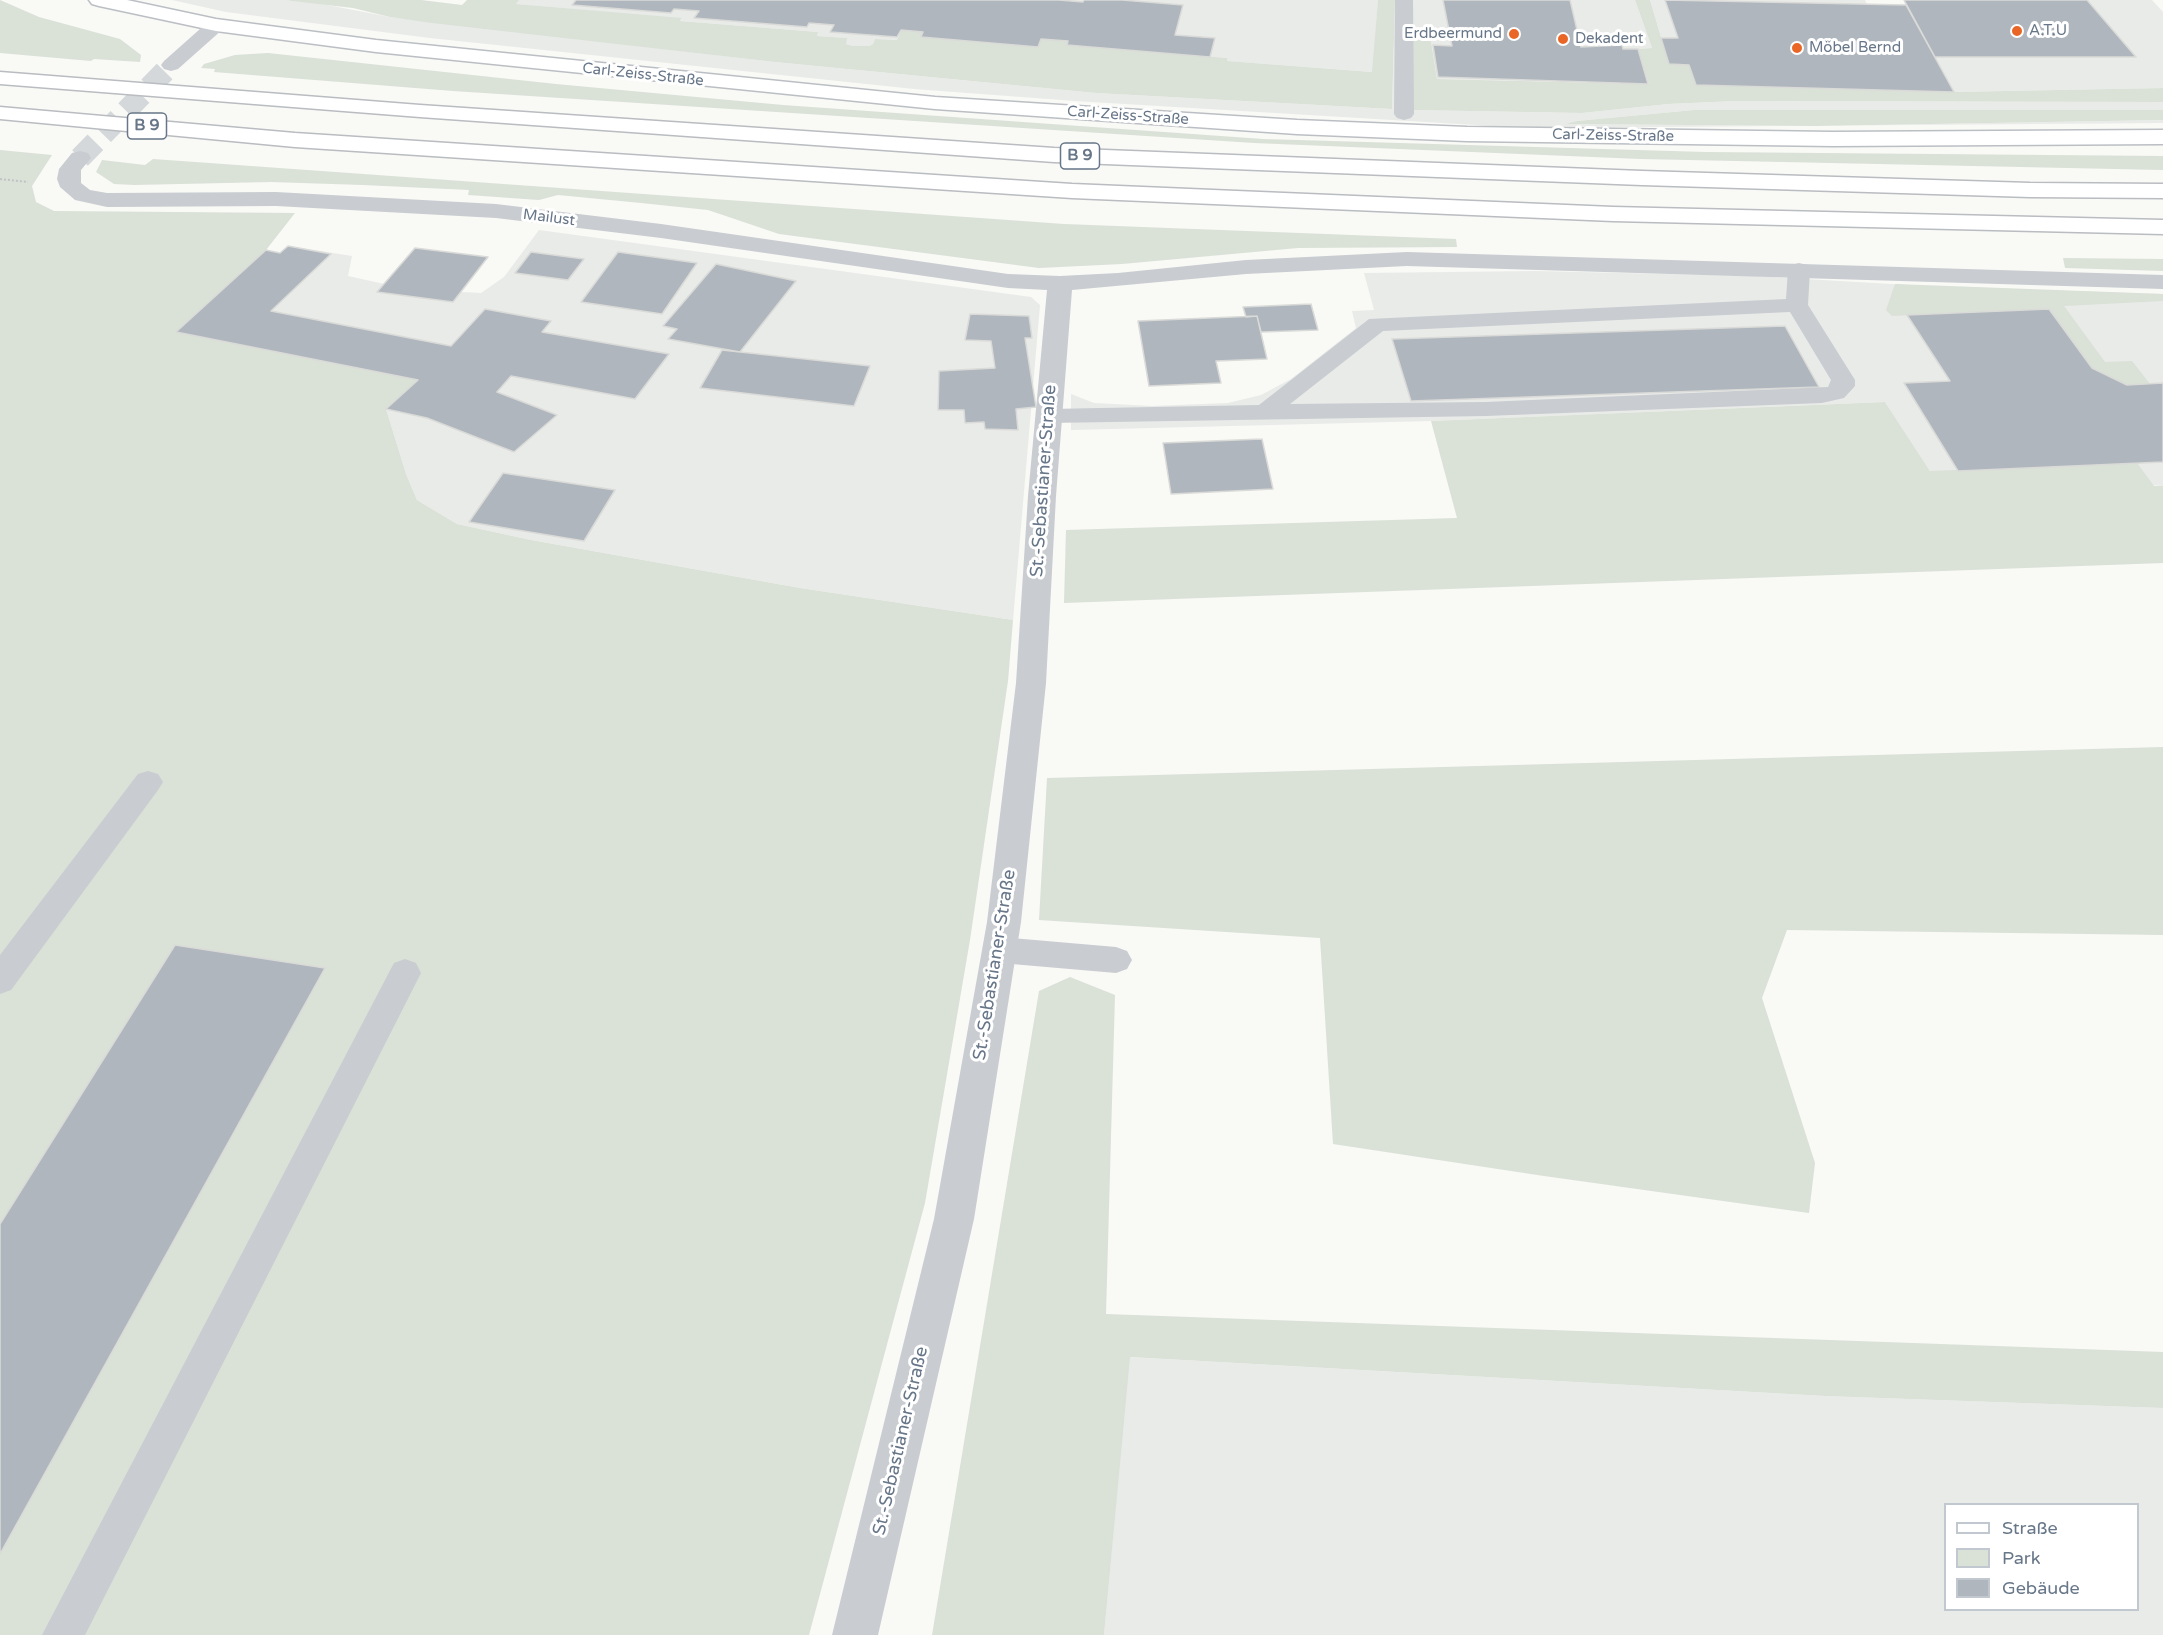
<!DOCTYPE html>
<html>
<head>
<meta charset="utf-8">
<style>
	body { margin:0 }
	#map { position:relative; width:2163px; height:1635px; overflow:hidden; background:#f9f9f6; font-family:"Varela Round",sans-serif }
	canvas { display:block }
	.legend { position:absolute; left:1944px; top:1503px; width:195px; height:108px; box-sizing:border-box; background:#fff; border:2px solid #c2c8cf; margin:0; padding:8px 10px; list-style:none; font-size:18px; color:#677688 }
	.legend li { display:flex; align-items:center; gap:12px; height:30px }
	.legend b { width:30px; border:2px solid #c2c8cf }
</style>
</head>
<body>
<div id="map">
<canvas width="2163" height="1635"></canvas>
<ul class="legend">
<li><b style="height:8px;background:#fff"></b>Straße</li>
<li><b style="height:16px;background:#dae1d7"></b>Park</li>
<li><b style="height:16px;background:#afb6bd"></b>Gebäude</li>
</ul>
</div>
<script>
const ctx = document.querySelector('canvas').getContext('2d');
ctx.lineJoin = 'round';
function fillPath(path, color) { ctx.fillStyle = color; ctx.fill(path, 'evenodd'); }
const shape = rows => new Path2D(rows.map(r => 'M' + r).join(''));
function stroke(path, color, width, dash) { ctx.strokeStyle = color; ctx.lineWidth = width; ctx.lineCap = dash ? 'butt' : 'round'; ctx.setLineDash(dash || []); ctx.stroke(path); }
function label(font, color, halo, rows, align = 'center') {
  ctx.font = font + ' "Varela Round",sans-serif'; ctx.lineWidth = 6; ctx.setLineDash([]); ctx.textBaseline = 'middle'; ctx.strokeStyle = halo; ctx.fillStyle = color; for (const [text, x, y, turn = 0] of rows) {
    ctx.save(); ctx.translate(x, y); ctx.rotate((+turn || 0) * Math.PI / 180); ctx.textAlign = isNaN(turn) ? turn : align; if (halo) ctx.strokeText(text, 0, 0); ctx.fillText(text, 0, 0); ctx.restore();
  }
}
const built = shape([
	[172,0,284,0,317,3,390,17,775,62,1096,93,1392,109,1395,0,1635,0,1652,48,1639,49,1650,84,1437,79,1431,41,1413,110,1582,113,1668,104,1735,101,2163,102,2163,110,1694,110,1577,121,1569,124,1815,126,2163,120,2163,123,1526,128,1075,101,914,89,430,38,226,12],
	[519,0,1378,0,1373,72,1226,61,1226,58,1067,45,1068,42,1041,39,1038,47,921,37,923,32,901,30,897,40,875,39,873,44,869,46,853,46,846,44,846,38,817,36,818,32,680,21,682,19,516,4],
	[1650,0,1865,0,1867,4,1905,5,1904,0,2152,0,2163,12,2163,88,1954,92,1696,85,1669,64],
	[539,230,1031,297,1040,305,1013,620,800,588,531,540,457,524,417,500,406,474,386,409,417,381,176,332,266,250,280,253,288,246,352,256,348,276,384,284,378,291,453,302,461,292,481,293,504,277],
	[1536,271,1753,276,1926,286,2163,294,2163,486,1958,471,1930,471,1885,402,1431,421,1071,430,1071,394,1094,403,1152,406,1228,403,1261,395,1291,379,1356,328,1352,311,1374,310,1364,273],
	[1129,1357,1825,1396,2163,1408,2163,1635,1104,1635],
	[1946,1504,2138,1504,2138,1610,1946,1610]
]);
const green = shape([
	[0,0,39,17,120,39,141,55,140,62,94,59,91,61,0,53],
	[284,0,421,0,462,5,467,0,519,0,516,4,682,18,680,21,818,32,817,36,847,38,846,44,853,46,869,46,873,44,875,39,897,40,901,30,923,32,922,37,1038,47,1041,39,1068,41,1067,45,1227,58,1227,61,1372,72,1378,0,1395,0,1392,109,1096,93,775,62,432,23,390,17,353,8],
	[1635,0,1650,0,1669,64,1689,65,1696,85,1954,92,2163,88,2163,102,1735,101,1668,104,1582,113,1413,110,1413,40,1431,41,1437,79,1649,84,1638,49,1652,48],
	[268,53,556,84,783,105,1263,139,1706,152,2163,156,2163,170,1641,159,1254,143,453,91,214,72,215,69,201,68,204,64,235,55],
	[1694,110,2163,110,2163,120,1815,126,1566,124,1577,121],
	[0,150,52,155,32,186,36,202,54,211,295,213,266,250,177,332,418,380,386,409,406,474,417,500,457,524,531,540,800,588,1013,620,1008,681,970,940,925,1203,809,1635,0,1635],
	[153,159,1064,224,1456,239,1457,247,1298,248,1122,264,1039,268,779,234,708,210,641,203,558,195,539,200,468,195,469,190,363,185,271,182,134,185,114,184,96,172,102,160,145,165],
	[2063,258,2163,259,2163,271,2065,268],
	[1895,284,2163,294,2163,301,2064,306,2105,362,2132,361,2150,384,2127,385,2092,368,2049,309,1892,316,1886,310],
	[1885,402,1930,471,2137,463,2154,486,2163,486,2163,563,1064,603,1066,530,1457,518,1431,421],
	[2163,747,2163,935,1787,930,1762,998,1815,1163,1809,1213,1544,1176,1333,1144,1320,938,1039,920,1047,778],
	[1070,977,1115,995,1106,1314,2163,1352,2163,1408,1825,1396,1130,1357,1104,1635,932,1635,1039,991]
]);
const building = shape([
	[576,0,1059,0,1083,2,1084,0,1122,0,1183,5,1175,35,1215,38,1210,57,1067,45,1068,41,1041,39,1038,47,921,37,923,32,901,30,897,37,830,32,834,25,809,23,807,27,694,18,699,11,674,9,671,13,572,5,576,0],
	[1443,0,1570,0,1581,47,1622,45,1623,49,1638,49,1648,84,1438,77,1433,45,1452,46,1443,0],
	[1665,0,1906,5,1954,92,1696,85,1689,65,1669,64,1661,38,1678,38,1665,0],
	[1904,0,2087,0,2136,57,1935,57,1904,0],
	[288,246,331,254,271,311,451,346,485,309,551,321,542,332,669,354,635,399,511,376,497,392,557,415,514,452,427,418,386,409,418,380,176,332,266,250,280,253,288,246],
	[415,248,488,257,453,302,377,292,415,248],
	[531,252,584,259,568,280,515,273,531,252],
	[618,252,697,263,662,314,581,302,618,252],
	[716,264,796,281,740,352,668,339,677,329,663,326,716,264],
	[1311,304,1318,330,1261,332,1257,316,1246,317,1243,307,1311,304],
	[2049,309,2092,368,2127,385,2163,383,2163,462,1958,471,1904,383,1950,381,1907,315,2049,309],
	[970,314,1029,316,1032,338,1025,338,1036,407,1016,409,1018,430,985,429,984,422,965,423,964,410,938,410,939,371,995,368,991,341,965,340,970,314],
	[1257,316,1267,359,1216,361,1221,383,1149,386,1138,321,1257,316],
	[1785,326,1819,387,1411,401,1392,339,1785,326],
	[722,350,740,352,870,366,854,406,700,388,722,350],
	[1262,439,1273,489,1171,494,1163,443,1262,439],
	[503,473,615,490,584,541,469,522,503,473],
	[175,945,325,968,0,1554,0,1224,175,945]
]);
const tertiaryTunnel = shape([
	[80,158,171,65]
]);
const path = shape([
	[0,179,28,182]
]);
const service = shape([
	[1395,0,1413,0,1414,114,1411,118,1404,120,1397,118,1394,114,1395,0],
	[1799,263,1807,265,1810,270,1808,305,1855,380,1855,386,1844,398,1822,403,1486,416,1049,423,1040,421,1037,416,1040,411,1049,409,1259,405,1369,319,1786,299,1788,270,1791,265,1799,263],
	[1790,312,1831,380,1828,387,1486,402,1290,404,1383,331,1790,312],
	[148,771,158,774,163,782,158,790,11,990,0,994,0,955,138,774,148,771],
	[1000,937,1116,947,1127,951,1132,960,1127,969,1116,973,1000,963,989,959,984,950,989,941,1000,937],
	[405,959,416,963,421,973,85,1635,42,1635,394,963,405,959]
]);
const tertiary = shape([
	[216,19,223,21,226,25,223,29,178,69,171,71,164,69,161,65,164,61,209,21,216,19],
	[80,151,88,153,91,158,81,170,81,183,90,190,107,193,276,192,496,204,661,224,1008,274,1060,276,1118,273,1246,260,1407,252,2163,275,2163,289,1407,266,1246,274,1072,290,1056,496,1046,683,1021,922,974,1219,878,1635,832,1635,934,1219,987,922,1016,683,1028,496,1047,290,1008,288,661,238,496,218,276,206,107,207,75,200,60,187,57,179,59,169,72,153,80,151]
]);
const secondary = shape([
	[89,0,127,0,216,19,376,40,935,97,1297,120,1467,127,1833,132,2163,130,2163,144,1833,146,1467,141,1297,134,935,109,376,52,216,31,99,6,92,4,89,0]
]);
const trunk = shape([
	[0,72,420,105,1054,148,1642,171,2030,183,2163,184,2163,198,2030,197,1642,185,1054,162,420,117,0,84,0,72],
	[0,107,295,133,1072,184,1613,207,2163,220,2163,234,1613,221,1072,198,295,147,0,119,0,107]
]);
const markers = [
	[2017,31,6,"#e96626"],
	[1514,34,6,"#e96626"],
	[1563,39,6,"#e96626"],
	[1797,48,6,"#e96626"]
];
const farPoinames = [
	["A.T.U",2029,31],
	["Erdbeermund",1502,34,"right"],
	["Dekadent",1575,39],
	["Möbel Bernd",1809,48]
];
const farStreetnames = [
	["Carl-Zeiss-Straße",643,75,6],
	["Carl-Zeiss-Straße",1128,116,4],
	["Carl-Zeiss-Straße",1613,136,1],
	["Mailust",549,218,7]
];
const shields = [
	[147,126,39],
	[1080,156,39]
];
const shieldNames = [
	["B 9",147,126],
	["B 9",1080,156]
];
const streetNames = [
	["St.-Sebastianer-Straße",1044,481,-86],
	["St.-Sebastianer-Straße",995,965,-81],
	["St.-Sebastianer-Straße",901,1441,-77]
];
fillPath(built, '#e9ebe9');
fillPath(green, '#dae1d7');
fillPath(building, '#afb6bd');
stroke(building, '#dadbd8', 1.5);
stroke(tertiaryTunnel, '#d4d8da', 22, [22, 11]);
stroke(secondary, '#bbbfc4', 3);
stroke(trunk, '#b9bcc0', 3);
stroke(path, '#c0c3c5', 2, [2, 2]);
fillPath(service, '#c9ccd0');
fillPath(tertiary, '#c9ccd0');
fillPath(secondary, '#fff');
fillPath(trunk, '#fff');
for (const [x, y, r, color] of markers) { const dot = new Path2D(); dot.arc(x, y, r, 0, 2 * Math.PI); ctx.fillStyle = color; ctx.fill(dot); stroke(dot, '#fff', 2); }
label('15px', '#677688', '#fff', farPoinames, 'left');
label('15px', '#677688', '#fff', farStreetnames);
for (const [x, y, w] of shields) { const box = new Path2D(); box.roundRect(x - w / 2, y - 13, w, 26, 4.5); ctx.fillStyle = '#fff'; ctx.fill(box); stroke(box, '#677688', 1.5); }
label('bold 16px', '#677688', null, shieldNames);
label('18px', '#677688', '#fff', streetNames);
</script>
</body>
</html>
